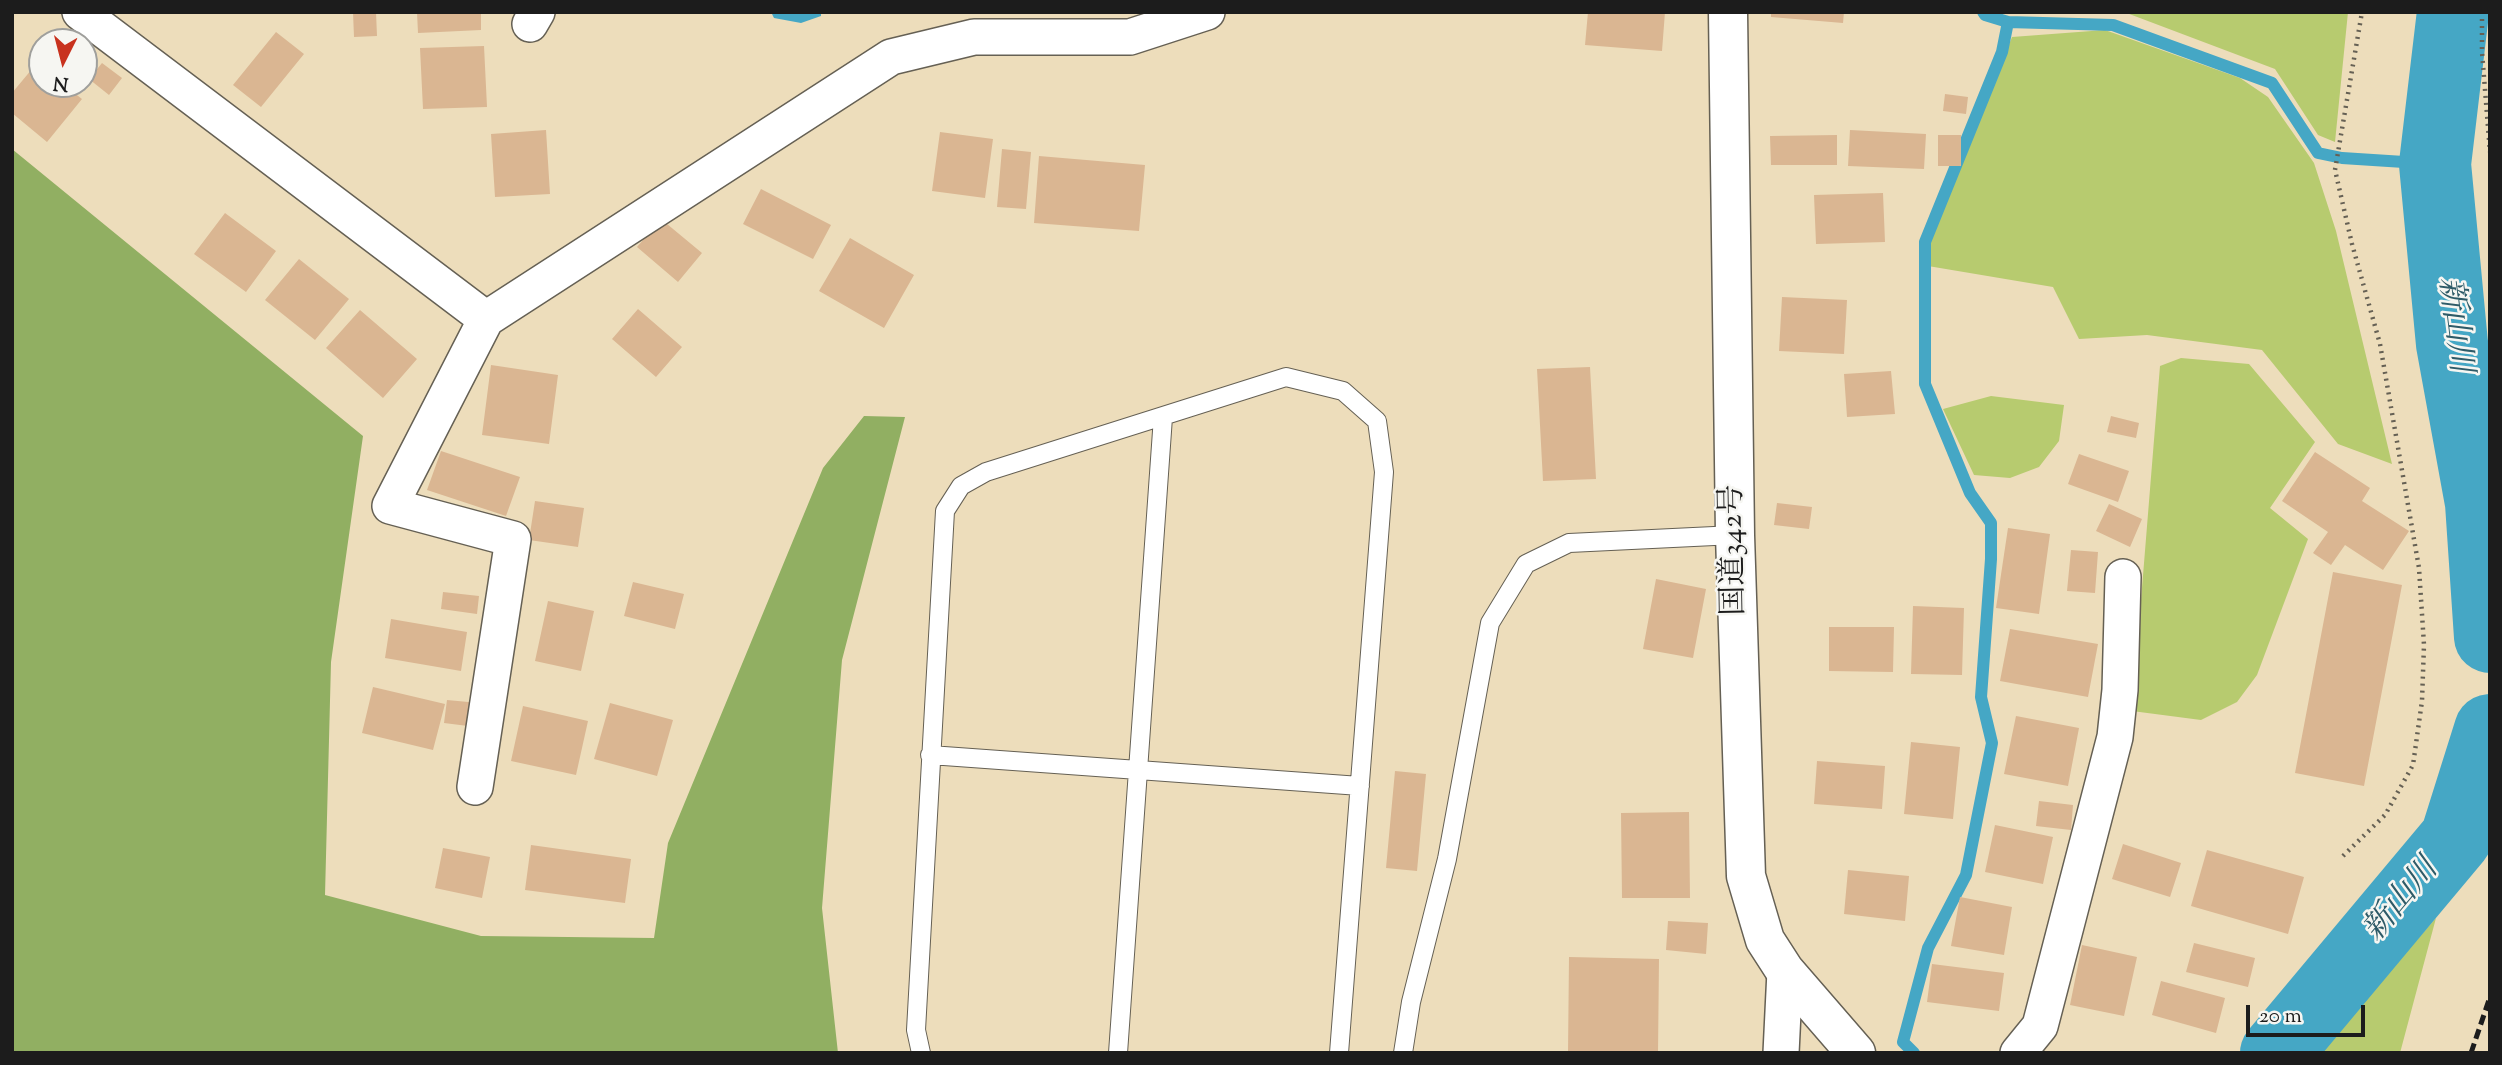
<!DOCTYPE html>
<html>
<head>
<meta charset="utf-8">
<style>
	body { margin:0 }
	#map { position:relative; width:2502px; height:1065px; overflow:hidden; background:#edddbb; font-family:"Sorts Mill Goudy",serif }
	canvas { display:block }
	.frame { position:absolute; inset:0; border:14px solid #1c1c1c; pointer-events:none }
	.north { position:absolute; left:28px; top:28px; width:70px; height:70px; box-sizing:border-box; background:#f6f6f2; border:2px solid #9f9f9c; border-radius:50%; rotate:186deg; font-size:19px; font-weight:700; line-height:28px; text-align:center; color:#1c1c1c }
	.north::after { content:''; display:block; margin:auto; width:24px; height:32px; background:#c8321e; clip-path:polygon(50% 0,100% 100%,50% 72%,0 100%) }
	.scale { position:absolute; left:2246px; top:1005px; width:119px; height:32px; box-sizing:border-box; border:4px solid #1c1c1c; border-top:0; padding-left:9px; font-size:21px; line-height:24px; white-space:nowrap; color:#1c1c1c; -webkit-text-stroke:5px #f6f6f2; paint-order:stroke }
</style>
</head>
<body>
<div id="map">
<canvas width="2502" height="1065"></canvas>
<div class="frame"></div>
<div class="north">N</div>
<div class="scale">20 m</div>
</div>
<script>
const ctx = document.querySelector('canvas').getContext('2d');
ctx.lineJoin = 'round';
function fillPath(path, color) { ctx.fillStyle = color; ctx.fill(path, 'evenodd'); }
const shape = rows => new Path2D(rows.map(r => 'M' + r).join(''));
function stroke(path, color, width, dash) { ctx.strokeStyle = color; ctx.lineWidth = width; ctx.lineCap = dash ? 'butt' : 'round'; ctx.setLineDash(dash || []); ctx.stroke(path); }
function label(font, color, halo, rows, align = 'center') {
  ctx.font = font + ' "Sorts Mill Goudy","Noto Serif JP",serif'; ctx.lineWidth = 5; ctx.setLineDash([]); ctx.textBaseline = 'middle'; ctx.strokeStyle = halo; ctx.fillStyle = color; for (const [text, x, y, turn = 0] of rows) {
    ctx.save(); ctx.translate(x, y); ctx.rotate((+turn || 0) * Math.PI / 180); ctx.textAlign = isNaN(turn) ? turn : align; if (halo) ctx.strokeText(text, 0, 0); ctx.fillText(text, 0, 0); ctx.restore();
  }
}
const green = shape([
	[2124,12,2348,12,2335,142,2318,135,2275,69],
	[2105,30,2240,78,2268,97,2314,163,2336,231,2392,464,2338,444,2262,350,2147,335,2079,339,2053,287,1928,266,1931,239,2012,37],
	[2181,358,2249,364,2315,442,2270,508,2308,539,2257,675,2237,702,2201,720,2132,711,2160,366],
	[1991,396,2064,405,2059,441,2039,467,2010,478,1974,475,1943,409],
	[2436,918,2400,1053,2318,1053]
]);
const forest = shape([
	[12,149,363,436,331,662,325,895,481,936,654,938,668,843,823,468,864,416,905,417,842,660,822,908,838,1053,12,1053]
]);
const water = shape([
	[771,12,821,12,821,16,801,23,774,18]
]);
const stream = shape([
	[1983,12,1985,15,2008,22,2113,25,2272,83,2318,153,2342,158,2435,164],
	[1914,1053,1903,1042,1928,948,1966,875,1992,743,1981,697,1991,559,1991,523,1970,493,1925,384,1925,242,2002,52,2008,22]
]);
const river = shape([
	[2453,12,2435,164,2452,344,2481,503,2490,637],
	[2276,1053,2456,838,2490,730]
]);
const building = shape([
	[353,12,376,12,377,36,354,37],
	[417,12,481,12,481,30,418,33],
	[1588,12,1665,12,1662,51,1585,45],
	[1771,12,1844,12,1843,23,1771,17],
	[276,32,304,54,261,107,233,85],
	[484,46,487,107,423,109,420,48],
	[37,63,42,67,42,84,63,84,82,99,47,142,12,113,12,93],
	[102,63,122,78,109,95,89,79],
	[1945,94,1968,97,1966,114,1943,111],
	[546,130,550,194,495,197,491,134],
	[1850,130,1926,134,1924,169,1848,166],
	[940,132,993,139,985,198,932,191],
	[1837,135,1837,165,1771,165,1770,136],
	[1938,135,1961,135,1961,166,1938,166],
	[1002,149,1031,152,1026,209,997,207],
	[1039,156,1145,165,1139,231,1034,223],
	[761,189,831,225,813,259,743,224],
	[1883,193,1885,242,1816,244,1814,195],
	[225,213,276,251,246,292,194,254],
	[661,219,702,253,678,282,637,247],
	[850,238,914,275,884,328,819,291],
	[299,259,349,299,315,340,265,300],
	[1782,297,1847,300,1844,354,1779,351],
	[638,309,682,347,656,377,612,339],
	[360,310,417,359,383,398,326,348],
	[491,365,558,375,549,444,482,435],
	[1590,367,1596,479,1543,481,1537,369],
	[1891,371,1895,414,1847,417,1844,374],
	[2111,416,2139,423,2136,438,2107,432],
	[441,451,520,477,506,516,427,490],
	[2315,452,2370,488,2362,501,2409,531,2383,570,2345,545,2331,565,2313,553,2328,532,2282,501],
	[2079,454,2129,471,2118,502,2068,484],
	[535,501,584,508,578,547,529,540],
	[1777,503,1812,507,1809,529,1774,525],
	[2109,504,2142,519,2130,547,2096,531],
	[2008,528,2050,534,2039,614,1996,608],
	[2071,550,2098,552,2095,593,2067,591],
	[2333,572,2402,585,2364,786,2295,773],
	[1656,579,1706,589,1693,658,1643,649],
	[633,582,684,594,675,629,624,616],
	[443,592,479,596,477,614,441,609],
	[548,601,594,611,581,671,535,661],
	[1913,606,1964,608,1962,675,1911,674],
	[391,619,467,632,461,671,385,658],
	[1829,627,1894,627,1893,672,1829,671],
	[2010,629,2098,644,2088,697,2000,681],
	[373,687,445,704,433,750,362,733],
	[447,700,479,703,476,727,444,723],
	[610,703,673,720,657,776,594,759],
	[523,706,588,721,576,775,511,761],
	[2016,716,2079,728,2068,786,2004,774],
	[1911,742,1960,747,1953,819,1904,814],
	[1817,761,1885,766,1882,809,1814,804],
	[1395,771,1426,774,1417,871,1386,868],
	[2039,801,2073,805,2071,830,2036,826],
	[1689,812,1690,898,1622,898,1621,813],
	[1995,825,2053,837,2043,884,1985,872],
	[2123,844,2181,863,2170,897,2112,879],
	[531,845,631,859,625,903,525,890],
	[443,848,490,857,482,898,435,888],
	[2207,850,2304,877,2288,934,2191,906],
	[1848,870,1909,876,1905,921,1844,914],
	[1960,897,2012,907,2004,955,1951,946],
	[1668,921,1708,923,1706,954,1666,950],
	[2194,943,2255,958,2248,987,2186,972],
	[2082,945,2137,957,2124,1016,2070,1005],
	[1569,957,1659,959,1658,1053,1568,1053],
	[1932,964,2004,973,1999,1011,1927,1002],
	[2161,981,2225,998,2216,1033,2152,1015]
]);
const path = shape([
	[2482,12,2482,52,2490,152],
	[2343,856,2385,815,2413,765,2422,701,2424,645,2419,568,2380,344,2352,244,2335,170,2362,12]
]);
const service = shape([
	[930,755,1360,786],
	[921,1053,916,1030,945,511,961,486,986,472,1286,377,1343,391,1377,421,1384,472,1339,1053],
	[1118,1053,1163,417],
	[1403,1053,1411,1002,1447,859,1490,623,1526,564,1569,543,1735,535]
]);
const minor = shape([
	[80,12,486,319,891,57,974,37,1130,37,1207,12],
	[530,24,537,12],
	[475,787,513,539,390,506,486,319],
	[1781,1053,1785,971],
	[2018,1053,2040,1026,2115,737,2120,690,2123,577]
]);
const trunk = shape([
	[1728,12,1735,535,1746,876,1765,940,1785,971,1856,1053]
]);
const rail = shape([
	[2471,1053,2490,997]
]);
const streetNames = [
	["国道342号",1736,550,-91]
];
const waterNames = [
	["新山川",2452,325,83],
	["新山川",2403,902,-50]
];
fillPath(green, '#b7cb6f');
fillPath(forest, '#91af62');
fillPath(water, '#45a7c5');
stroke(stream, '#45a7c5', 12);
stroke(river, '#45a7c5', 72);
fillPath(building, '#dab692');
stroke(service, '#656054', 20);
stroke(minor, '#656054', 38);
stroke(trunk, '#656054', 41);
stroke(path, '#656054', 4.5, [2, 5]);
stroke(service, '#fff', 18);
stroke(minor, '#fff', 35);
stroke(trunk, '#fff', 38);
stroke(rail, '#1c1c1c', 5, [10, 5]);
label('30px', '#1c1c1c', '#f6f6f2', streetNames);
label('italic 32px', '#2e5b68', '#f6f6f2', waterNames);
</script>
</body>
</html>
